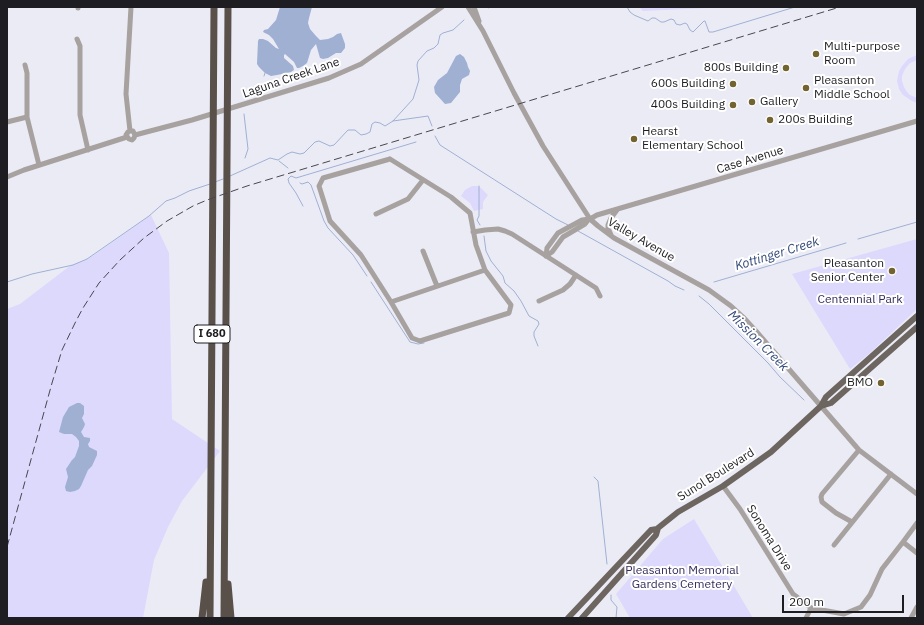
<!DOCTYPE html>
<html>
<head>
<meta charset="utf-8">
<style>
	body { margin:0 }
	#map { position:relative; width:924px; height:625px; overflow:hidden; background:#ebebf6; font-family:"IBM Plex Sans",sans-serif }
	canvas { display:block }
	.frame { position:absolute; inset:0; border:8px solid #1e1e22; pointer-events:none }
	.scale { position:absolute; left:782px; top:595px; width:122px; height:18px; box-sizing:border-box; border:2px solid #1e1e22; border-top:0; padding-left:5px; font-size:12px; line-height:14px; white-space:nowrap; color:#1e1e22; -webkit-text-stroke:3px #fff; paint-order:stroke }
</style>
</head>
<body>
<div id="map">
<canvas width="924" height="625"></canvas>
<div class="frame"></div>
<div class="scale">200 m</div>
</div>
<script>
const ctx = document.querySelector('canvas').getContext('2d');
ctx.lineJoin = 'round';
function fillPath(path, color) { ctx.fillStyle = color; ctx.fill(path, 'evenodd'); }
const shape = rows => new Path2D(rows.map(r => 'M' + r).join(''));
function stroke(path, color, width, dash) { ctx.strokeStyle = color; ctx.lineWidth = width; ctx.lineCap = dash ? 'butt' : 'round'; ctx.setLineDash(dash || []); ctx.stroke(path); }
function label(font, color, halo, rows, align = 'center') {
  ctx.font = font + ' "IBM Plex Sans",sans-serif'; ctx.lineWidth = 4; ctx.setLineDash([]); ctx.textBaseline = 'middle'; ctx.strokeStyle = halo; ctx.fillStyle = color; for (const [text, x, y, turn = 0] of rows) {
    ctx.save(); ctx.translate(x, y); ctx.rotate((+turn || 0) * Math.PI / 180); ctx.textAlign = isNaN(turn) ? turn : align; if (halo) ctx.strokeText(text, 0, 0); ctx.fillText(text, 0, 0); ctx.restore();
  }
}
const green = shape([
	[639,7,730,7,643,11],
	[917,55,917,60,910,63,905,69,902,76,902,81,904,87,907,92,910,95,917,98,917,103,912,101,903,95,899,89,897,81,899,71,902,66,908,59],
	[472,186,477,186,481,188,488,195,483,202,483,209,474,211,470,203,461,196,465,190],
	[151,215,169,253,172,419,220,451,182,501,168,527,154,560,143,618,7,618,7,309,20,304,71,265,87,259,94,255],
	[917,239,917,309,870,353,850,369,792,274],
	[694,519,753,618,630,618,616,594,663,539]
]);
const water = shape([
	[280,7,312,7,309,18,308,23,310,29,316,36,320,40,328,39,333,37,337,34,341,33,345,44,345,48,341,53,336,53,328,58,323,59,320,58,316,44,311,50,307,63,303,66,299,68,297,68,294,62,285,54,284,55,284,58,293,66,294,70,291,72,277,75,271,76,265,73,259,67,257,64,258,41,259,39,263,39,268,41,276,48,279,49,273,39,269,35,263,32,264,30,268,29,276,20],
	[460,54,464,57,467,63,468,67,470,71,469,75,462,79,460,85,460,92,451,103,445,104,435,93,434,87,438,80,447,73,456,56],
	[77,403,80,403,84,406,84,414,82,418,85,424,84,427,81,432,84,437,90,438,90,441,88,444,89,447,97,451,97,455,92,466,88,470,81,486,79,489,75,491,70,492,66,491,65,487,68,477,66,469,72,460,75,457,79,446,79,441,76,437,72,434,64,434,59,432,63,417,69,407]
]);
const stream = shape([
	[627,7,630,12,634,15,648,21,652,18,655,18,661,22,664,22,671,19,674,20,676,24,680,25,685,23,687,24,690,30,693,32,704,21,705,21,709,32,713,32,795,7],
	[489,8,490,7],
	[264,76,265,73],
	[244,114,248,149,245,158],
	[393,121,428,116,432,126],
	[435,136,440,145,556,219,568,225],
	[279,161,288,168],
	[230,176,270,158,278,160,287,154,292,152,300,154,304,153,315,142,319,141,330,146,334,145,348,130,355,130,361,135,366,134,370,132,372,124,375,122,380,123,385,126,393,121,413,99,419,80,417,65,418,61,427,51,434,48,438,44,440,35,443,33,453,30,464,20],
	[215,182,223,179],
	[300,183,302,184,308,182,311,185,324,221,328,228,353,255,367,276],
	[479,186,479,216,477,220,480,225],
	[303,206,296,193,289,183,288,179,291,176,296,178,416,142],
	[578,231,668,281,675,286,684,290],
	[484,236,486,251,491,261,503,276,505,283,514,291,521,301,529,316,538,321,539,324,534,332,534,336,538,346],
	[858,239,917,222],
	[7,282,32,274,73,265,87,259,149,216,166,201,175,198,189,191,210,184],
	[371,282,410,342,418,344,424,343],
	[714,282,846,243],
	[699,296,709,304,768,363,780,377,804,400],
	[594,477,598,481,607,564],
	[611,595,611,600,617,607,616,618]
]);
const minor = shape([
	[468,7,483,31,514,93,543,146,590,219,598,226,614,238,709,290,731,306,743,317,755,330,859,450,917,494],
	[474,7,479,21],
	[78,8,78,7],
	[77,39,80,46,80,115,88,150],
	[25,65,27,73,27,117,39,165],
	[7,122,27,117],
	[130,131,126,94,131,7],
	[135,135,133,131,130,131,128,132,126,135,129,139,132,140,134,138,135,135,192,120,329,78,361,64,442,7],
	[390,159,451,197,470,213,476,245,485,270,511,305,509,313,420,341,412,338,391,302,361,255,330,221,319,186,323,178,390,159],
	[7,177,24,170,127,137],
	[376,214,408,199,423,180],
	[473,232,485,230,498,229,505,231,512,234,596,288,600,296],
	[611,235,608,228,608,225,611,218,617,210],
	[423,251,437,286],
	[546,256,547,248,558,233,582,220,590,219,597,215,917,121],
	[546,256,552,252,563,237,585,224,589,219],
	[539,301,563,290,570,284,576,275],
	[391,302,485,270],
	[723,486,740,509,793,594,811,608,844,614,861,607,870,595,882,569,903,542,917,523],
	[852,522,836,513,822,502,821,497,822,494,859,450],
	[903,542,917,553],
	[834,545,891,474],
	[806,618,811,608],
	[911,618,917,607]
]);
const major = shape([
	[821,406,831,403,917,327],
	[568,618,651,530,657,529],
	[582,618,656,535,658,528,678,512,723,486,771,452,821,406,826,397,917,316]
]);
const highway = shape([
	[228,584,231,618],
	[202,618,206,582],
	[210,618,214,7],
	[224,618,228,7]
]);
const rail = shape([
	[7,547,52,383,62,350,76,321,83,308,99,283,120,260,144,238,167,221,193,206,207,200,247,186,840,7]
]);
const markers = [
	[816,54,4,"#726330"],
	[786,68,4,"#726330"],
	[733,84,4,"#726330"],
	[806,88,4,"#726330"],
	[752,102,4,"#726330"],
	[733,105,4,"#726330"],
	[770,120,4,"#726330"],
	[634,139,4,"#726330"],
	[892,271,4,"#726330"],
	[881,383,4,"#726330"]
];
const shields = [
	[212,334,36]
];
const shieldNames = [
	["I 680",212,334]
];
const poiNames = [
	["Multi-purpose",824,47],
	["Room",824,61],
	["800s Building",778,68,"right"],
	["Pleasanton",814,81],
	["Middle School",814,95],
	["600s Building",725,84,"right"],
	["Gallery",760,102],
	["400s Building",725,105,"right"],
	["200s Building",778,120],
	["Hearst",642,132],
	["Elementary School",642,146],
	["Pleasanton",884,264,"right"],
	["Senior Center",884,278,"right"],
	["BMO",873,383,"right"]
];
const streetNames = [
	["Laguna Creek Lane",291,78,-19],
	["Case Avenue",750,160,-17],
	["Valley Avenue",641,240,30],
	["Sunol Boulevard",716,475,-32],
	["Sonoma Drive",769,538,58]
];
const parkNames = [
	["Centennial Park",860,300],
	["Pleasanton Memorial",682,571],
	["Gardens Cemetery",682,585]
];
const waterNames = [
	["Kottinger Creek",777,254,-17],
	["Mission Creek",758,341,45]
];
fillPath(green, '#dcd9fd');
fillPath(water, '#9fb0d2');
stroke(stream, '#9fb0d2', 1);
stroke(minor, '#a7a29f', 5);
stroke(major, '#6d6560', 6);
stroke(highway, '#59504a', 7);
stroke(rail, '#47474d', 1, [8, 4]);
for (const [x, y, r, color] of markers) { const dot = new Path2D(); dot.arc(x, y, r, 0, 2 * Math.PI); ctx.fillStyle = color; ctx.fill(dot); stroke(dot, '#fff', 1.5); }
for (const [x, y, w] of shields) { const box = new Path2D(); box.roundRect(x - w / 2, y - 9, w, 18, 3); ctx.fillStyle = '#fff'; ctx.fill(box); stroke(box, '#1e1e22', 1); }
label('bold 11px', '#1e1e22', null, shieldNames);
label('12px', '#1e1e22', '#fff', poiNames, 'left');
label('12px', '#1e1e22', '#fff', streetNames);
label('12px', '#342b5a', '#fff', parkNames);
label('italic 13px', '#344a78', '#fff', waterNames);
</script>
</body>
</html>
